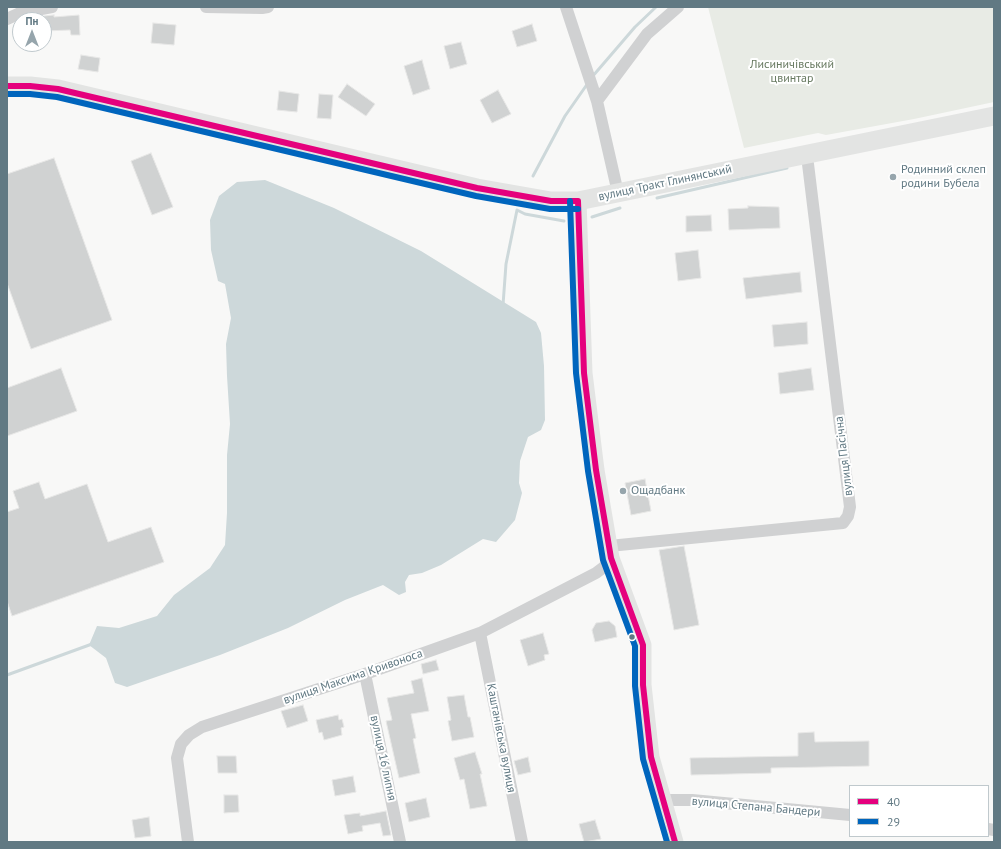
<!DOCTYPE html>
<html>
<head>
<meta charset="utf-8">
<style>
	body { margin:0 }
	#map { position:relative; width:1001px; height:849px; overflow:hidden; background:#f8f8f7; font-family:"PT Sans",sans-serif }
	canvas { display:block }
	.frame { position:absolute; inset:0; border:8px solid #617983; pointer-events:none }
	.legend { position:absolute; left:849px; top:785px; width:140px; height:52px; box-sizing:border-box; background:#fff; border:1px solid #c0c9cd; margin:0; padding:5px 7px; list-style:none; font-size:12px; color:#617983 }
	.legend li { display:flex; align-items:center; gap:8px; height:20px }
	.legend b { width:20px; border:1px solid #c0c9cd }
	.north { position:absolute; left:12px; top:12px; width:40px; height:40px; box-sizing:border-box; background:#fff; border:1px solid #c0c9cd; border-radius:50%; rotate:0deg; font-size:11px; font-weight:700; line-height:16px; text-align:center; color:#617983 }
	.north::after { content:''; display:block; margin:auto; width:14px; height:18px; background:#96a5ac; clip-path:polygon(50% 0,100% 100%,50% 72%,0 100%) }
</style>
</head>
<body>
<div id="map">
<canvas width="1001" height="849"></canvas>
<div class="frame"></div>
<ul class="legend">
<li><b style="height:5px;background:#e5007d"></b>40</li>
<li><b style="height:5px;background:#0065bd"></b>29</li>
</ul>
<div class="north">Пн</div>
</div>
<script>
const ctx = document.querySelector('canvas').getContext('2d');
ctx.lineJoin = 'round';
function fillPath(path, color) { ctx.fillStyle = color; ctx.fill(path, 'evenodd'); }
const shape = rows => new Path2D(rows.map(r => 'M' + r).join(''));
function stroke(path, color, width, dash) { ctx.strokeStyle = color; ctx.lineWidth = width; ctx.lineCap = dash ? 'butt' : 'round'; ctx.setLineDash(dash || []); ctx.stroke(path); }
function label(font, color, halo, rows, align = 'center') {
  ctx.font = font + ' "PT Sans",sans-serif'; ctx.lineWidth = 4; ctx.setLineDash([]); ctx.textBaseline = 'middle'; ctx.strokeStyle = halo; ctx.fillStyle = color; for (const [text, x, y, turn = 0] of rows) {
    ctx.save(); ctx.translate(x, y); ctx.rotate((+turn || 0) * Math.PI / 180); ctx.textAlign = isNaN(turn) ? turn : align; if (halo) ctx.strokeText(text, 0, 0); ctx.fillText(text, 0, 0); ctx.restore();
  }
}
const green = shape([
	[708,7,994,7,994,102,914,119,826,135,818,133,744,148]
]);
const water = shape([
	[265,180,334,208,421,251,536,322,541,333,544,366,545,420,541,430,528,437,520,461,519,483,522,493,515,520,496,542,483,539,441,565,422,573,409,575,405,582,406,592,399,595,383,585,345,600,288,628,220,655,127,687,115,683,106,658,89,645,97,626,119,628,157,616,174,595,210,568,225,545,227,513,227,455,230,424,227,376,226,344,231,318,225,284,218,281,211,250,210,220,219,196,237,182]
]);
const stream = shape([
	[592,77,635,27,656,7],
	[533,176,565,116,588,83],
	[657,198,787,168],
	[592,217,620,208],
	[503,305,506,264,517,210,525,214,564,221],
	[7,675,92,644]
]);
const building = shape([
	[54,15,54,17,79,15,80,35,71,35,70,30,44,31,44,16,54,15],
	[153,23,176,25,174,45,151,43,153,23],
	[532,24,537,41,517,47,512,31,532,24],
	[461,42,467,64,450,69,444,46,461,42],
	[81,55,100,58,98,72,78,69,81,55],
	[422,60,430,89,413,95,404,66,422,60],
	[347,84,375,104,366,116,338,97,347,84],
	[498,90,511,114,492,123,480,100,498,90],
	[279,91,299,94,297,112,277,110,279,91],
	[319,94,333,95,331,119,317,118,319,94],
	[151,153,173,207,152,215,131,161,151,153],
	[54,158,112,320,31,349,7,283,7,174,54,158],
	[748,206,779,207,780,228,729,230,728,209,748,208,748,206],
	[711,215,712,231,686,232,686,216,711,215],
	[698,250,701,278,678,281,675,253,698,250],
	[800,272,802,292,746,299,743,278,800,272],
	[807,322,808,344,774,347,772,325,807,322],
	[61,368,77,411,7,436,7,388,61,368],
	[811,368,814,390,780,394,778,373,811,368],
	[645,479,651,511,631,515,625,483,645,479],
	[39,482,45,499,87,484,108,542,151,527,164,562,12,616,7,601,7,512,19,508,13,491,39,482],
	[684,546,699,625,674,630,659,550,684,546],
	[609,621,615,626,617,637,595,642,592,630,596,623,609,621],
	[543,633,549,654,544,655,545,660,528,666,520,640,543,633],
	[436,660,439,670,423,674,421,664,436,660],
	[422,678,429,711,411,714,416,738,413,739,420,773,399,778,386,721,392,720,387,698,414,693,411,681,422,678],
	[464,695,468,717,470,717,474,737,452,741,448,721,451,720,447,697,464,695],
	[303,705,308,721,287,728,281,711,303,705],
	[338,715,339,720,342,719,344,727,341,728,342,735,324,740,322,732,319,733,316,720,338,715],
	[814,732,815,742,869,741,869,766,771,768,771,773,691,775,690,758,798,756,798,733,814,732],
	[475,752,482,774,480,774,487,806,470,809,464,779,460,780,454,758,475,752],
	[217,756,236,756,237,773,218,773,217,756],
	[528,757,531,772,518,775,514,761,528,757],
	[353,776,356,792,335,796,332,780,353,776],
	[224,795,238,795,239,812,224,813,224,795],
	[426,798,430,817,409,822,405,803,426,798],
	[386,811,391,835,383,836,380,823,362,826,363,831,348,834,344,815,360,813,360,816,386,811],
	[149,817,151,836,135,838,132,820,149,817],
	[595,820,601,839,584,842,579,824,595,820]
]);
const minor = shape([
	[206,7,262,8,268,7],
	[566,7,597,101],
	[7,19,20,13,52,7],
	[618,193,597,101,647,34,678,7],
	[609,546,843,523,848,516,850,507,808,164,804,154],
	[480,633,522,842],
	[365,674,400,842],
	[663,800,692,800,850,815],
	[988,829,994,830],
	[188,842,177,758,181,744,189,735,202,727,365,674,480,633,596,573,604,567,611,558]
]);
const secondary = shape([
	[578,201,584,373,596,470,611,558,643,645,643,685,651,757,675,842]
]);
const primary = shape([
	[7,86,30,86,58,89,477,188,551,201,578,201,994,116]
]);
const bus1 = shape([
	[7,86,30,86,58,89,477,188,551,201,578,201],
	[578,201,584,373,596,470,611,558,643,645,643,685,651,757,675,842]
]);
const bus2 = shape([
	[7,94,30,94,57,97,476,196,550,209,578,209],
	[570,201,576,373,588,471,603,560,635,646,635,686,643,759,667,842]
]);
const markers = [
	[893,177,4,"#96a5ac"],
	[623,491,4,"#96a5ac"],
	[632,637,3.5,"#617983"]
];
const parkNames = [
	["Лисиничівський",792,65],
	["цвинтар",792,79]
];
const poiNames = [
	["Родинний склеп",901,170],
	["родини Бубела",901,184],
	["Ощадбанк",631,491]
];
const streetNames = [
	["вулиця Тракт Глинянський",665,183,-12],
	["вулиця Пасічна",844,456,-97],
	["вулиця Максима Кривоноса",353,677,-19],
	["Каштанівська вулиця",501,738,79],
	["вулиця 16 липня",383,758,78],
	["вулиця Степана Бандери",756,807,5]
];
fillPath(green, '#e8ebe5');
fillPath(water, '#cdd8da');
stroke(stream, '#cdd8da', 3);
fillPath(building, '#d0d2d2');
stroke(building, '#e7e7e6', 1);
stroke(minor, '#d0d1d2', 12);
stroke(secondary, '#e3e4e3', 17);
stroke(primary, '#e3e4e3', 19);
stroke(bus1, '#e5007d', 6);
stroke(bus2, '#0065bd', 6);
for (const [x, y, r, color] of markers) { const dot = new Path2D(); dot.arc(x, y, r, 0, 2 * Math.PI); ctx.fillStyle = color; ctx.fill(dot); stroke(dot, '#fff', 1.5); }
label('12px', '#687a61', '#fff', parkNames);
label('12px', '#617983', '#fff', poiNames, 'left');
label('12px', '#617983', '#fff', streetNames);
</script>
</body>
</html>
